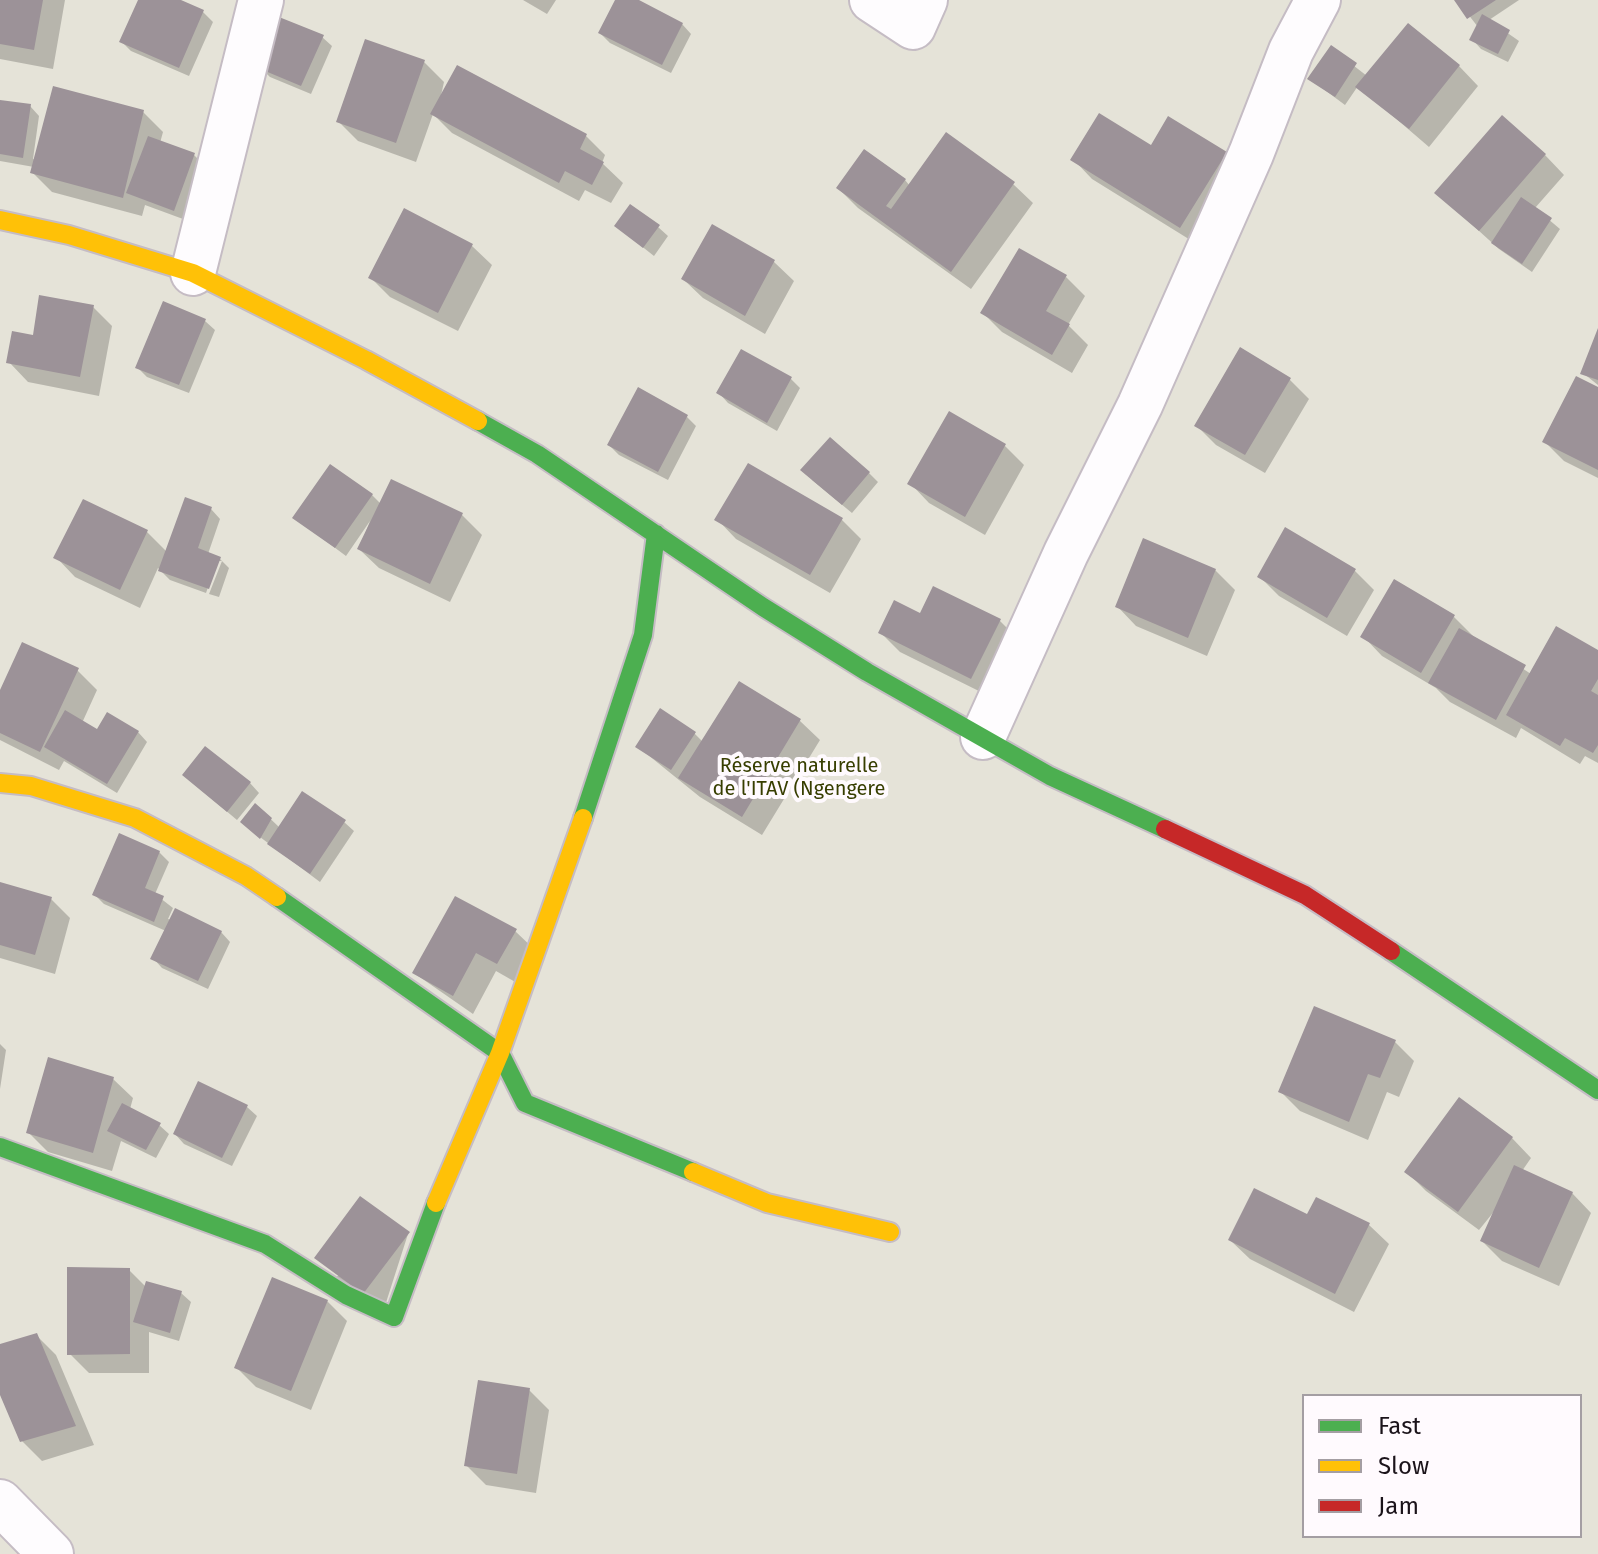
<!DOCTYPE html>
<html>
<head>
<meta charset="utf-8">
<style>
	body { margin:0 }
	#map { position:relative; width:1598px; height:1554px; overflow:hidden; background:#f8ecf7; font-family:"Fira Sans",sans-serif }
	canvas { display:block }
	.legend { position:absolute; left:1302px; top:1394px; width:280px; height:144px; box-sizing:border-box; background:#fffafe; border:2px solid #a49ea3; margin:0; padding:10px 14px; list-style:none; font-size:24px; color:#1b131a }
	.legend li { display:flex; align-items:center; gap:16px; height:40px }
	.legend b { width:40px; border:2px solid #a49ea3 }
</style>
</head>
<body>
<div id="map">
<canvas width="1598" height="1554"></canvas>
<ul class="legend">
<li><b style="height:10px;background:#4caf50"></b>Fast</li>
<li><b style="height:10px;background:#ffc107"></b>Slow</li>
<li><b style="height:10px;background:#c62828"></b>Jam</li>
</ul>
</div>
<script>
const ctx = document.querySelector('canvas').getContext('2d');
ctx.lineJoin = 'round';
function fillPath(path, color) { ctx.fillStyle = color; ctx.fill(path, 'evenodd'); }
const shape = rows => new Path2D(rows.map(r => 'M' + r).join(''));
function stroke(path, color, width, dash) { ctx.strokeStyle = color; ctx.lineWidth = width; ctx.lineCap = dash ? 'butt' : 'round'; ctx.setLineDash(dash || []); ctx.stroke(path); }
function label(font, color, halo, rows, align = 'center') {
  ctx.font = font + ' "Fira Sans",sans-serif'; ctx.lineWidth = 8; ctx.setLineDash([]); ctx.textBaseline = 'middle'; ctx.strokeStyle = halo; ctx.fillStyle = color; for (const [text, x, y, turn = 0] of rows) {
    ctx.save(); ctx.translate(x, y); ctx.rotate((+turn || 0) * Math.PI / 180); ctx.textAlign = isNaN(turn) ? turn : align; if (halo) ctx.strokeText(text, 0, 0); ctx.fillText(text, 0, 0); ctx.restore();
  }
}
const green = shape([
	[0,0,1598,0,1598,1554,0,1554],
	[1304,1396,1580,1396,1580,1536,1304,1536]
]);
const shadow = shape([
	[0,0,65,0,53,69,0,59],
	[140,0,177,0,203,12,213,22,189,76,131,51,121,41],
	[523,0,556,0,547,14],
	[617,0,635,0,682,24,691,34,671,73,610,43,600,33],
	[1457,0,1519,0,1489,20,1519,41,1508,62,1481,49,1472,39,1478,27],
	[322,37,332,46,311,94,270,77,260,67],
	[367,42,424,62,444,82,440,100,586,136,605,155,602,163,623,183,611,203,585,190,579,201,452,133,433,114,416,162,358,141,339,122],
	[1331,48,1367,76,1459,66,1478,86,1429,147,1358,86,1345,105,1310,79],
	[0,102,30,106,39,116,33,159,36,160,143,112,163,132,160,143,194,155,203,164,183,219,145,205,142,216,52,192,32,172,34,167,0,161],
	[1152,148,1225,154,1245,173,1200,246,1092,179,1073,159],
	[1545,155,1564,175,1535,208,1560,229,1532,272,1499,249,1437,193],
	[905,180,910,186,1013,184,1033,203,971,289,858,208,838,188],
	[405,211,472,246,492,265,458,331,390,297,371,278],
	[616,226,658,227,668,236,654,256],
	[713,227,774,262,794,281,765,334,703,298,683,279],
	[1066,277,1085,296,1068,325,1088,345,1072,373,1002,332,983,313],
	[93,307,112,326,99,396,28,382,9,362,34,338],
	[205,321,215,330,189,393,147,377,138,368],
	[1598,334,1598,385,1583,373],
	[791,379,800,388,777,431,728,403,719,393],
	[1289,379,1309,399,1265,473,1216,445,1197,426],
	[1598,389,1598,478,1564,461,1545,442],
	[687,417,696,426,668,480,619,455,609,445],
	[1005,446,1024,465,985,535,929,503,910,483],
	[749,466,842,520,861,539,830,593,736,539,717,519],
	[869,473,878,482,852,513,812,480],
	[372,495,381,504,462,515,482,535,450,602,379,568,359,549,370,521,346,556,295,518],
	[211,509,220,519,208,554,220,559,229,568,219,597,209,594,222,561,217,561,206,593,170,580,158,568,140,608,75,577,56,557,147,532,167,552],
	[1215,570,1235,590,1207,656,1136,626,1117,606],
	[1355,571,1374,590,1347,636,1279,596,1259,576],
	[921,616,1000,621,1019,640,991,697,900,652,881,633],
	[1454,617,1473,636,1531,674,1598,652,1598,763,1585,756,1580,764,1521,728,1516,738,1450,702,1436,688,1382,656,1363,636],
	[77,670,97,690,82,723,98,732,138,732,147,742,117,793,64,761,59,770,0,740,0,695],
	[739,683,800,721,820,740,762,835,700,797,637,746,694,733,703,742],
	[250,783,259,793,237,820,194,784],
	[256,805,280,828,344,822,354,831,320,882,252,831],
	[159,852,169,862,155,894,173,908,168,919,221,932,230,942,208,989,162,968,153,958,166,931,104,904,94,894],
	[0,884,51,899,70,918,55,974,0,958],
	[515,931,535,950,517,983,496,971,473,1014,414,973],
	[1395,1042,1414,1061,1399,1097,1387,1092,1368,1140,1300,1111,1281,1092],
	[0,1044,6,1050,0,1089],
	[113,1079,133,1098,130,1109,159,1125,169,1134,156,1158,121,1141,112,1171,48,1152,28,1132],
	[199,1084,247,1107,257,1116,232,1166,184,1144,175,1134],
	[1512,1138,1531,1158,1522,1171,1572,1193,1591,1213,1559,1286,1502,1261,1482,1241,1496,1209,1479,1230,1426,1191,1406,1171],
	[1369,1225,1389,1244,1354,1312,1250,1259,1230,1240],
	[408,1234,383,1312,336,1277],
	[129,1270,146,1287,181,1293,191,1302,179,1341,149,1332,149,1373,89,1373,70,1354],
	[327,1301,347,1321,311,1410,256,1387,237,1368],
	[36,1335,56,1355,94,1445,42,1461,22,1441,0,1390,0,1346],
	[529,1390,549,1410,536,1493,486,1485,466,1465]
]);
const building = shape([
	[0,0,43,0,34,50,0,44],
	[138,0,181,0,204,10,179,68,119,42],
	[615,0,639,0,683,23,662,65,598,33],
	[1454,0,1496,0,1467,19],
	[1482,14,1510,30,1498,54,1469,40],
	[279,17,324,35,301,86,258,68],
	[1408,23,1460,65,1409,129,1355,87],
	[365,39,425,60,396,143,336,122],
	[1331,45,1357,63,1335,97,1307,79],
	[457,65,587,134,580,149,604,162,592,185,565,171,559,183,430,114],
	[53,86,144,110,123,198,30,173],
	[0,100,31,104,23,158,0,154],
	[1099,113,1151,145,1168,116,1227,152,1180,228,1070,160],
	[1502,115,1546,154,1479,231,1434,193],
	[946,132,1015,182,951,272,836,188,864,149,906,179,886,206,891,209],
	[148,136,195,153,174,211,126,193],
	[1521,197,1552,218,1522,264,1491,243],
	[630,204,660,225,643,248,614,226],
	[404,208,473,244,438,313,368,278],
	[712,224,775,260,745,316,681,279],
	[1019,248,1067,275,1046,311,1070,324,1052,355,980,313],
	[39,295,94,305,80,377,6,363,12,331,33,335],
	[163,301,206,319,179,385,135,368],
	[1598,328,1598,380,1580,374],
	[1240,347,1291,378,1245,455,1194,426],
	[741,349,792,377,767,423,716,393],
	[1576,376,1598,387,1598,470,1542,442],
	[638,387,688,415,658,472,607,445],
	[949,411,1006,444,965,517,907,484],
	[830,437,870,472,842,505,800,470],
	[748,463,843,518,810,575,714,520],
	[330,464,373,494,335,548,292,518],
	[391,479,463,513,430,584,357,549],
	[185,497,212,507,198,548,221,557,209,589,158,571],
	[83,499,148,530,120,590,53,558],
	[1285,527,1356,569,1327,618,1257,577],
	[1143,538,1216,569,1188,638,1115,607],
	[1394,579,1455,615,1421,673,1360,637],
	[933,586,1001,619,971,679,878,633,894,600,920,613],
	[1556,626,1598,650,1598,679,1591,691,1598,695,1598,745,1593,753,1565,738,1560,746,1506,715],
	[1459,628,1526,665,1496,720,1428,683],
	[22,642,79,668,40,752,0,733,0,690],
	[739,681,801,719,742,817,678,778],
	[660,708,696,732,671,770,635,747],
	[65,710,97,729,107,712,139,731,107,784,44,747],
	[205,746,251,782,227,812,182,775],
	[302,791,346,820,310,874,267,844],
	[255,803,272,818,260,839,240,822],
	[119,833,160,851,145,888,164,896,154,922,92,895],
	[0,882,52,897,35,955,0,945],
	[455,896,517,929,497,964,476,953,453,996,412,973],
	[175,908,222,931,198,981,150,959],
	[1314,1006,1396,1040,1380,1078,1368,1074,1349,1122,1278,1092],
	[48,1057,114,1077,93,1153,26,1133],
	[198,1081,248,1105,222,1158,173,1134],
	[1459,1097,1513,1137,1458,1212,1404,1172],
	[122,1103,161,1123,146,1150,107,1131],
	[1514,1165,1573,1192,1539,1268,1480,1241],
	[1254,1188,1307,1214,1316,1197,1370,1223,1335,1294,1228,1240],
	[360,1196,410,1232,363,1294,314,1258],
	[67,1267,130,1268,130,1354,67,1355],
	[272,1277,328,1300,291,1391,234,1368],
	[146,1281,182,1291,170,1333,133,1322],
	[37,1333,76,1426,20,1442,0,1395,0,1344],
	[478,1380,530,1388,517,1474,464,1466]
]);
const street = shape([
	[872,0,913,27,925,0],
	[193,273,261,0],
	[983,737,1066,553,1140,405,1251,154,1291,51,1318,0],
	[0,1502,51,1554]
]);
const fast = shape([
	[478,421,537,454,763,607,867,672,1050,776,1165,829],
	[583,818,643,635,656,534],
	[277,897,500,1053,525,1103,693,1172],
	[1391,951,1598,1090],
	[0,1147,265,1244,346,1295,394,1317,436,1203]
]);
const slow = shape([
	[0,220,69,235,193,273,366,360,478,421],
	[0,783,31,786,135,818,246,876,277,897],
	[693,1172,767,1203,890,1232],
	[436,1203,500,1053,583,818]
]);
const jam = shape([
	[1165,829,1305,895,1391,951]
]);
const parkNames = [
	["Réserve naturelle",799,766],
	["de l'ITAV (Ngengere",799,789]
];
fillPath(green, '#e5e3d8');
fillPath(shadow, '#0003');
fillPath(building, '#9c9298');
stroke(street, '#c5bcc4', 48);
stroke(fast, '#c5bcc4', 22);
stroke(slow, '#c5bcc4', 22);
stroke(jam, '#c5bcc4', 22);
stroke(street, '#fefcfe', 44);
stroke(fast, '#4caf50', 18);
stroke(slow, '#ffc107', 18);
stroke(jam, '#c62828', 18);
label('20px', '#373e00', '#fffafe', parkNames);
</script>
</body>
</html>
